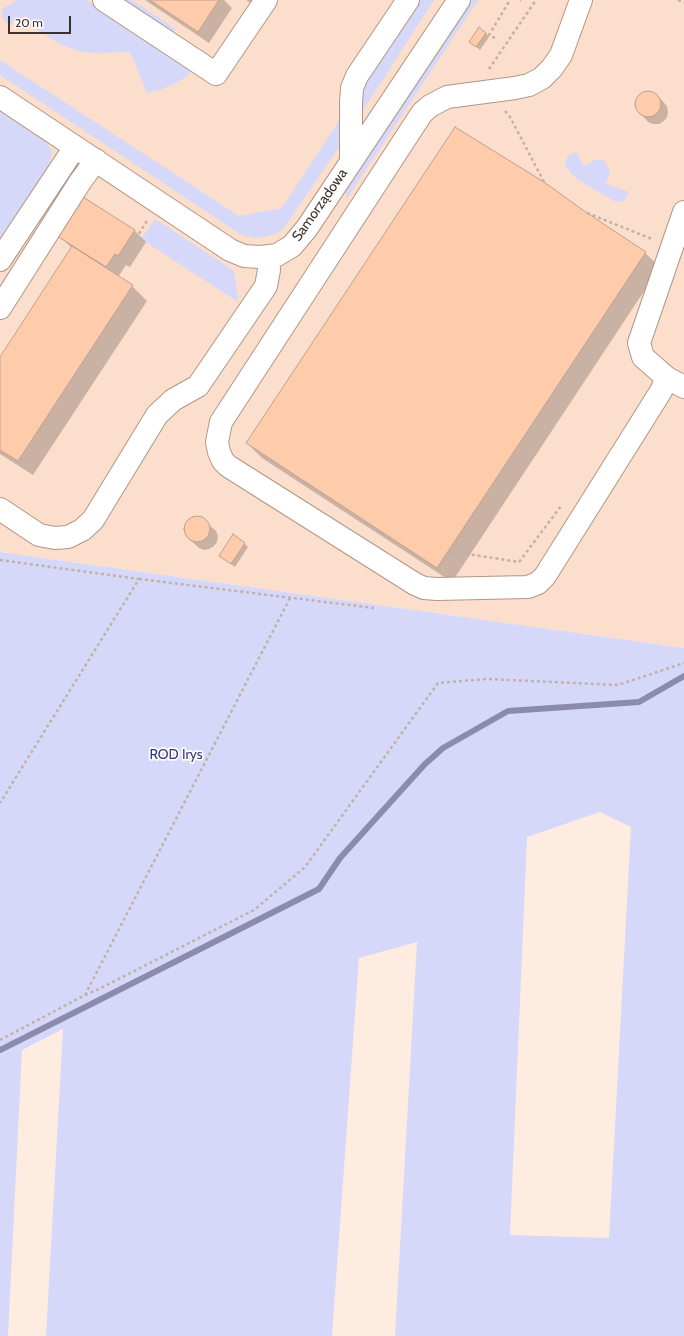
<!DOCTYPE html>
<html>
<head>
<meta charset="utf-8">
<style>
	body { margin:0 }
	#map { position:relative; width:684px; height:1336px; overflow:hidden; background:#feece1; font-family:Cabin,sans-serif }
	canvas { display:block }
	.scale { position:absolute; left:8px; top:16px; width:63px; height:18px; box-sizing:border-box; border:2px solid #3d312a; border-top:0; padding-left:5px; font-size:12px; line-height:14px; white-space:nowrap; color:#3d312a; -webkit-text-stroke:3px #fdfdfd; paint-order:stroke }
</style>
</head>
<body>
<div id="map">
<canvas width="684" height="1336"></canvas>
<div class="scale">20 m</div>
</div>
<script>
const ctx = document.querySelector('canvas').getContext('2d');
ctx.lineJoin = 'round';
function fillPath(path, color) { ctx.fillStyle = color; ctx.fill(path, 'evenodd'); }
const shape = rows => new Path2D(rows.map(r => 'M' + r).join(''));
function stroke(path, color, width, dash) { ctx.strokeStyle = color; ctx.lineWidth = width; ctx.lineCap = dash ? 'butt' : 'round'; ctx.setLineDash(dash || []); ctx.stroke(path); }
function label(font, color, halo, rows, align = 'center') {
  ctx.font = font + ' Cabin,sans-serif'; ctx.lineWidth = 3.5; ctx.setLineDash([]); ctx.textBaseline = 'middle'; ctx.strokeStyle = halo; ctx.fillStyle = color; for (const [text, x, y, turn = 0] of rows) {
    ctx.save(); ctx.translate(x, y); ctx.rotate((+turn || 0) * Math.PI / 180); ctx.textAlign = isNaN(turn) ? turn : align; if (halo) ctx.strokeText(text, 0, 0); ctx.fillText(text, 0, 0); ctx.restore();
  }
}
const built = shape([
	[0,0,684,0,684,648,0,552]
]);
const green = shape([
	[17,0,87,0,193,70,184,78,172,85,160,90,147,93,130,52,95,53,78,51,60,44,43,34,33,26,25,16,9,25,3,19,1,10],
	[114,0,132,0,176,29,168,35],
	[418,0,434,0,358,118,358,92],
	[472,0,478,0,346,200,346,191],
	[0,60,239,216,282,208,342,116,341,144,284,228,277,233,268,236,261,238,245,236,237,232,0,75],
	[0,112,46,142,49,146,52,153,49,169,0,240],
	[576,152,584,166,596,159,605,161,607,165,610,173,606,184,629,192,626,198,623,201,616,202,577,179,571,173,566,166,565,162,568,156],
	[155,219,234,271,238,302,141,239],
	[0,552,684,648,684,1336,395,1336,417,942,359,958,332,1336,46,1336,63,1029,22,1050,8,1336,0,1336],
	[600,812,631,827,609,1238,510,1235,527,837]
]);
const shadow = shape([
	[145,0,224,0,232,8,209,43],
	[246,0,255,0,252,4],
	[486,33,489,37,480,50,470,42],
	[645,91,650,91,655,93,667,106,668,112,667,117,664,121,659,124,653,124,648,122,637,109,635,104,636,98,640,94],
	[83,198,135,231,146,242,130,267,126,265,118,277,132,286,147,301,33,475,0,454,0,358,72,248,59,236],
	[587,214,645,253,660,267,452,582,262,458,247,443],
	[198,517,203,519,207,523,216,531,218,536,217,542,214,546,209,549,204,550,199,548,186,536,184,531,185,525,193,518],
	[244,543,248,547,235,567,220,556]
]);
const stream = shape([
	[0,1050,319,889,340,858,425,764,443,748,508,711,639,702,684,676]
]);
const building = shape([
	[150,0,219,0,198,32,150,0],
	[479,27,486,33,476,47,469,42,479,27],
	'635 104a13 13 0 1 1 26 0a13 13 0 1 1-26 0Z',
	[455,127,544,182,587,213,646,252,437,568,246,443,455,127],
	[83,197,135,230,118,256,115,254,106,267,57,236,83,197],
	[72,246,133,285,18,461,0,450,0,357,72,246],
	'184 529a13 13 0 1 1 26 0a13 13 0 1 1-26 0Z',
	[233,534,245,543,231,564,219,556,233,534]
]);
const path = shape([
	[520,0,521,0],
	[678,0,684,2],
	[495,38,489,35,510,0],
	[489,69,536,0],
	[505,111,510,117,544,182],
	[587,213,652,239],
	[116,269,147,221],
	[448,551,519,562,561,506],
	[0,560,139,579,0,803],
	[139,579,374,608],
	[85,995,99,989,254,910,305,867,438,683,487,679,618,685,684,663],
	[0,1040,85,995,290,598]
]);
const minor = shape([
	[104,0,216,74,266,0],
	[581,0,561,55,552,68,542,78,529,85,515,88,447,97,430,106,422,113,221,422,217,442,219,452,223,461,228,466,415,584,424,588,437,589,528,587,538,583,545,576,661,391,667,378],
	[0,97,230,250,244,256,260,257,277,255,292,246,307,228,459,0],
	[351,161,351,103,352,88,357,76,408,0],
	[684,212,639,343,643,357,667,378,684,387],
	[0,260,75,147],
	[0,308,80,182,96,160],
	[0,509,39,535,55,538,68,537,82,530,93,520,157,415,173,400,198,386,266,286,269,270,268,256]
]);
const streetNames = [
	["Samorządowa",320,205,-55]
];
const parkNames = [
	["ROD Irys",176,755]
];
fillPath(built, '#fcdecc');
fillPath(green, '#d6d8f9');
fillPath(shadow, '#0003');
stroke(stream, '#8d8bac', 6);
fillPath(building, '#fecbab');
stroke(building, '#bfa290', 1);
stroke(minor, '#b29685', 24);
stroke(path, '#c2b1a8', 2.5, [3, 3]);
stroke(minor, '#fff', 22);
label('14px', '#3d312a', '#fdfdfd', streetNames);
label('14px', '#3b3875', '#fdfdfd', parkNames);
</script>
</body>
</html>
